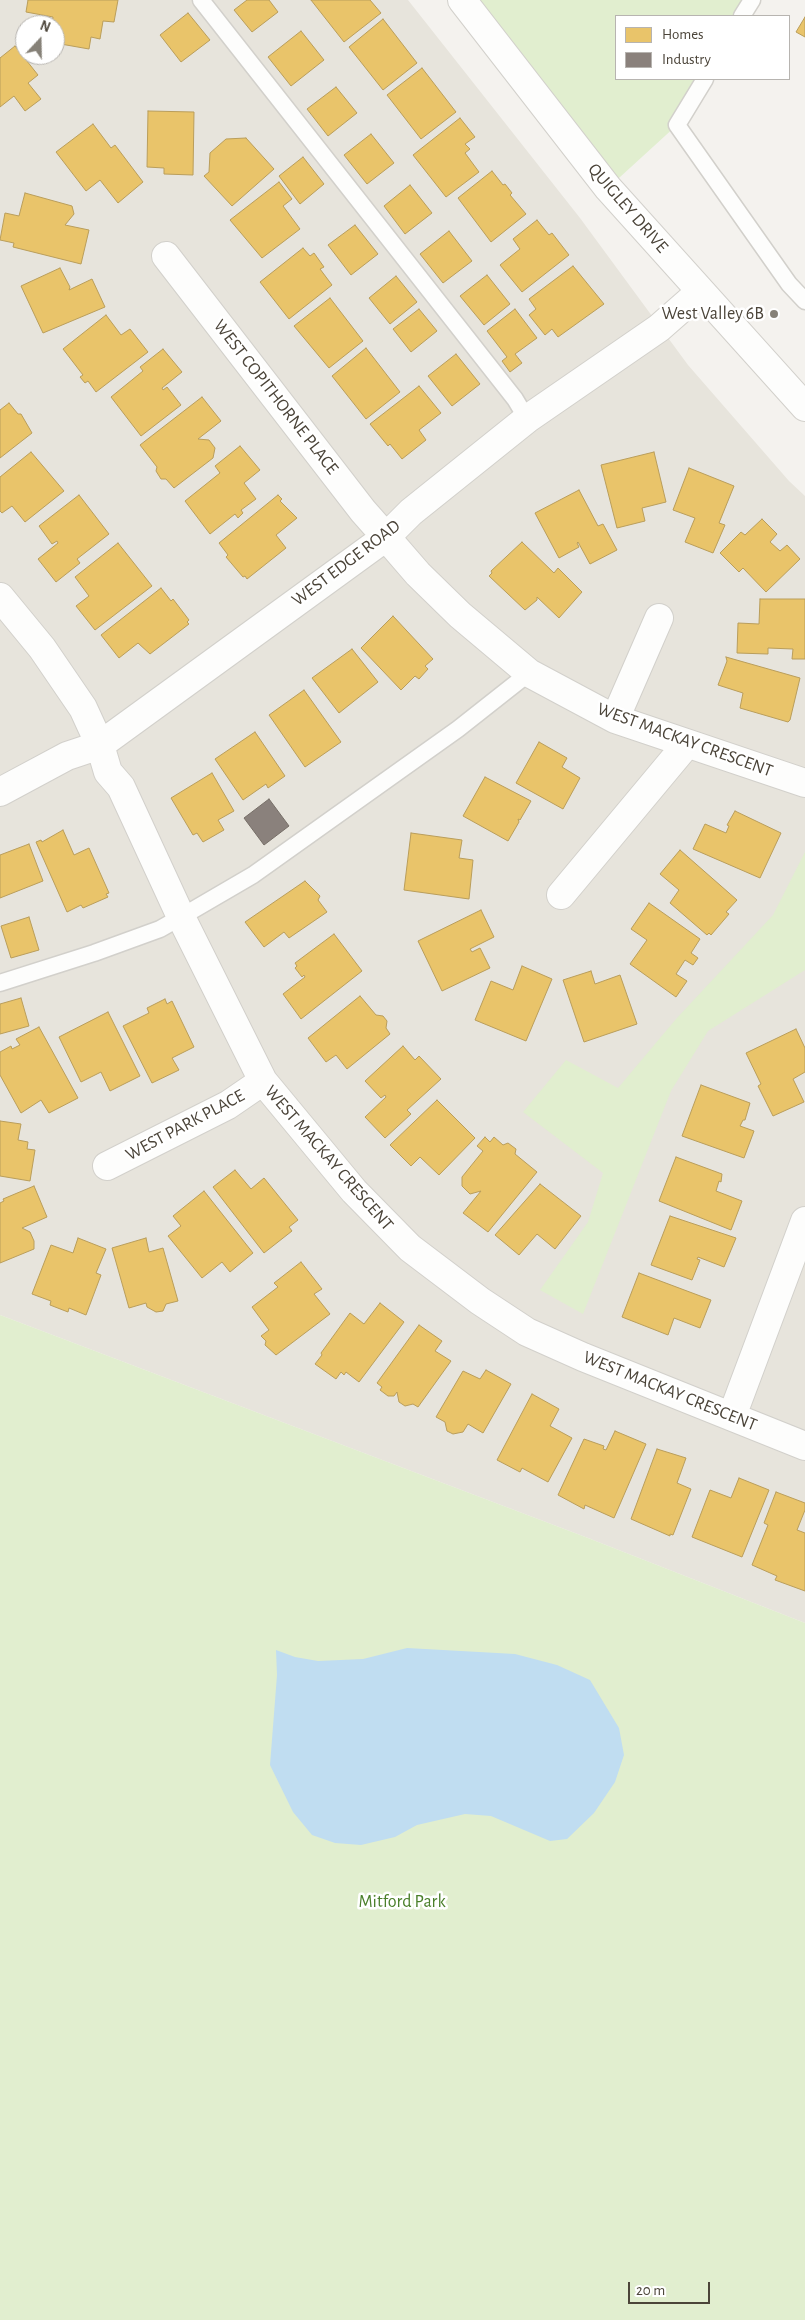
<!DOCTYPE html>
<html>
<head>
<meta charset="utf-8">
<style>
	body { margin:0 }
	#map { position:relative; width:805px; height:2320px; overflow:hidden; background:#f4f2ee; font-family:"Alegreya Sans",sans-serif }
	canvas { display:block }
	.legend { position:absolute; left:615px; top:15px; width:175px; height:65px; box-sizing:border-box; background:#fff; border:1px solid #b7b4b0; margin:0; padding:6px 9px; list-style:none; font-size:15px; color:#4b4439 }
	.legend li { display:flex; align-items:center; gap:10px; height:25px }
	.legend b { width:25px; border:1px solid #b7b4b0 }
	.north { position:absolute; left:15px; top:15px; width:50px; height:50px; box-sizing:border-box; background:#fff; border:1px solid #b7b4b0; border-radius:50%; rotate:21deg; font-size:14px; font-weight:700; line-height:20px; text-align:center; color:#4b4439 }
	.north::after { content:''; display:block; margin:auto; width:18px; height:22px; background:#868178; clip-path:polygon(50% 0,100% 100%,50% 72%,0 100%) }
	.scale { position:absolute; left:628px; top:2282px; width:82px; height:22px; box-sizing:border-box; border:2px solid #4b4439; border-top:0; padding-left:6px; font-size:15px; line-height:18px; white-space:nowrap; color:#4b4439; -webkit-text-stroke:4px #fff; paint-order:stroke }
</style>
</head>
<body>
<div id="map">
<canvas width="805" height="2320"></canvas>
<ul class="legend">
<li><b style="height:14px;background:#e9c46a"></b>Homes</li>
<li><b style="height:14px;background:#8a817c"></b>Industry</li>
</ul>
<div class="north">N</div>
<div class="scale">20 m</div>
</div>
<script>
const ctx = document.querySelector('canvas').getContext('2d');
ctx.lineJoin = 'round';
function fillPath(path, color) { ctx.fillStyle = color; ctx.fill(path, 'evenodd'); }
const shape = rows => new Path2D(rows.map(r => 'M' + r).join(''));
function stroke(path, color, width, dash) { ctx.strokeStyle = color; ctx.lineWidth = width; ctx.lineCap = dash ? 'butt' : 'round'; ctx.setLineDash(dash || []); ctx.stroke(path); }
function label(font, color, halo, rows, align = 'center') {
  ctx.font = font + ' "Alegreya Sans",sans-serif'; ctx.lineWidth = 5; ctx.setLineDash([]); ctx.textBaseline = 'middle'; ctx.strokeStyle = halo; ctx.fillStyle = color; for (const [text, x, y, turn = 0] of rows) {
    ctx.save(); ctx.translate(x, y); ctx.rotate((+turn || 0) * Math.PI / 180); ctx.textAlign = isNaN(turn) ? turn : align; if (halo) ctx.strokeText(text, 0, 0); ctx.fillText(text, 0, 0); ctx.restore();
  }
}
const residential = shape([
	[0,0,408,0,580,218,688,365,789,481,805,496,805,1623,588,1538,0,1315],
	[25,25,55,25,55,55,25,55]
]);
const green = shape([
	[462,0,752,0,742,16,616,16,616,79,705,79,677,125,608,188],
	[805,852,805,970,708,1031,671,1091,583,1314,540,1290,588,1222,603,1173,523,1112,566,1060,618,1088,676,1019,773,915],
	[0,1315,588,1538,805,1623,805,2320,0,2320]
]);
const water = shape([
	[407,1648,515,1654,557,1665,590,1680,619,1728,624,1755,615,1782,594,1813,567,1839,550,1841,491,1816,465,1814,417,1825,395,1837,361,1845,335,1843,312,1835,293,1812,270,1765,277,1675,276,1650,295,1657,318,1661,363,1659]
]);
const homes = shape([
	[28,0,118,0,114,22,103,21,100,39,91,37,89,49,55,43,55,25,52,25,53,17,26,12,28,0],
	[247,0,269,0,278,12,252,32,234,10,247,0],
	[311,0,370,0,381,13,344,42,311,0],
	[188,13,210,40,181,62,160,35,188,13],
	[805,17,805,37,796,32,805,17],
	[383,19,417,63,383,90,349,47,383,19],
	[301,31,324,60,291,86,268,57,301,31],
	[15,46,38,75,28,83,41,99,25,111,14,96,0,107,0,58,15,46],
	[422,68,456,112,421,139,387,95,422,68],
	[336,87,357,113,328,136,307,109,336,87],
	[148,111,194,112,193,175,164,174,164,168,147,167,148,111],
	[460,118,475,137,465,144,470,149,465,153,479,172,446,197,413,155,460,118],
	[93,124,111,148,115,145,143,182,118,203,100,180,86,191,56,152,93,124],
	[371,134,394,163,367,184,344,155,371,134],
	[246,138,274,169,232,206,204,176,209,172,210,153,226,139,246,138],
	[303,157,324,184,300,204,279,176,303,157],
	[492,171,503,185,505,184,512,193,510,195,526,214,491,242,458,198,492,171],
	[279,182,292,199,283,206,300,229,262,258,230,220,279,182],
	[410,185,432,213,405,234,384,206,410,185],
	[25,193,72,206,74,214,65,225,89,230,81,264,13,247,14,243,0,240,5,213,19,216,25,193],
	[537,220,549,235,552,233,569,255,522,292,500,265,520,249,513,239,537,220],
	[355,225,378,254,351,275,328,245,355,225],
	[449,231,472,261,443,283,420,254,449,231],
	[303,248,310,256,314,253,324,267,320,269,332,285,289,319,260,282,303,248],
	[573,266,604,304,558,337,552,329,545,335,529,315,536,309,529,299,573,266],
	[60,268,70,287,69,290,92,279,105,307,43,333,21,286,60,268],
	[487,275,510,304,484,325,460,296,487,275],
	[396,276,417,302,390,324,369,298,396,276],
	[330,298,363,341,329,368,294,326,330,298],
	[419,309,437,331,411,352,393,329,419,309],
	[515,309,537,338,515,354,522,363,510,372,502,361,507,357,487,331,515,309],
	[106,315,121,335,130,329,148,352,96,392,88,381,85,383,80,377,83,375,63,349,106,315],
	[366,348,400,392,366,419,332,376,366,348],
	[163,349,182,372,162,388,163,390,167,387,181,405,141,436,111,397,143,371,140,367,163,349],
	[456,354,480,384,452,406,428,376,456,354],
	[419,386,441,413,419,430,426,440,402,459,390,444,388,446,370,424,419,386],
	[202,397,221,421,198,439,209,440,215,448,213,458,174,488,166,479,161,479,156,471,157,467,140,445,202,397],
	[9,403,18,414,21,414,32,433,0,458,0,410,9,403],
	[240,446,260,470,244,483,256,499,241,510,243,513,238,518,235,514,210,534,185,501,220,473,215,466,240,446],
	[31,452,64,491,25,522,12,506,2,513,0,511,0,477,31,452],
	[654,452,666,502,642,508,645,521,617,528,601,465,654,452],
	[689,468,734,486,719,523,725,525,713,553,685,542,695,518,673,510,689,468],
	[579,490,598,526,603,524,617,550,590,564,578,542,577,543,579,547,559,558,535,513,579,490],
	[79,495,109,534,77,559,80,563,56,582,38,559,58,543,57,541,52,544,39,526,79,495],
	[278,495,282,499,280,501,297,518,276,535,286,548,247,579,245,576,243,577,226,557,228,555,219,543,278,495],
	[762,519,777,534,770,542,780,551,787,545,800,559,766,592,743,568,739,572,720,553,741,532,745,535,762,519],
	[522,542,554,573,558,568,582,592,559,618,537,597,537,600,525,610,489,576,492,573,491,571,522,542],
	[118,543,152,586,95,630,76,606,89,596,75,577,118,543],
	[161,588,171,601,173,599,189,620,187,622,189,624,150,654,138,643,119,658,101,635,161,588],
	[760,599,805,599,805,659,792,659,793,649,768,648,768,654,737,653,738,623,759,624,760,599],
	[393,616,433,659,425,666,428,669,419,679,415,676,401,690,361,648,393,616],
	[352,649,378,682,339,713,312,678,352,649],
	[726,657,800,678,790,720,788,722,740,708,743,693,718,685,727,661,726,657],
	[304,690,341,742,305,767,269,715,304,690],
	[255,732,285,776,268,788,266,784,243,800,215,759,255,732],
	[539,742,567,758,562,767,580,778,563,809,516,783,539,742],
	[212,773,234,811,218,820,224,830,203,842,197,833,193,835,171,798,212,773],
	[485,777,531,801,520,820,518,819,519,822,508,841,463,816,485,777],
	[735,811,781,833,760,878,693,849,705,824,726,833,729,826,727,825,735,811],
	[63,830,74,855,89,848,109,893,106,894,108,897,83,908,81,905,67,912,36,842,41,840,42,842,63,830],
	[411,833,462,840,459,858,473,860,469,899,404,890,411,833],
	[29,844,43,881,0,898,0,855,29,844],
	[680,850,737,900,726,912,729,914,711,935,709,933,707,935,670,903,679,890,660,874,680,850],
	[305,881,320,896,318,900,327,912,289,938,284,932,264,947,245,922,305,881],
	[649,903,700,939,691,953,698,958,693,965,685,960,676,974,687,981,676,997,630,964,647,940,631,929,649,903],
	[481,910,494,937,470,949,472,952,480,948,490,968,442,991,418,941,481,910],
	[29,917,39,950,11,958,1,926,29,917],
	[334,934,362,971,301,1019,283,994,305,977,304,975,302,977,295,968,297,966,295,963,334,934],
	[522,966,552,979,526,1041,475,1020,491,981,513,990,522,966],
	[591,971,595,984,620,975,637,1024,584,1042,563,980,591,971],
	[360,996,376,1015,383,1016,387,1021,386,1028,390,1034,347,1069,336,1055,326,1062,308,1038,360,996],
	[21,998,29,1026,0,1034,0,1004,21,998],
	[165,999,167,1004,172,1001,194,1047,172,1058,179,1070,152,1083,123,1026,149,1013,147,1008,165,999],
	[108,1012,140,1076,110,1091,101,1072,81,1082,59,1037,108,1012],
	[39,1027,78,1098,49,1113,41,1100,21,1113,0,1075,0,1052,11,1046,12,1049,20,1045,16,1039,39,1027],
	[796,1029,805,1048,805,1072,793,1079,804,1102,773,1116,758,1086,761,1084,746,1053,796,1029],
	[403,1046,415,1060,419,1056,441,1079,407,1110,411,1114,385,1138,365,1117,386,1097,385,1095,381,1098,365,1081,403,1046],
	[701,1085,750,1103,745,1120,743,1120,740,1126,754,1131,744,1158,682,1136,701,1085],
	[437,1100,475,1138,439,1175,420,1157,411,1166,390,1145,437,1100],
	[0,1121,21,1124,18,1140,28,1142,27,1149,35,1150,30,1181,0,1176,0,1121],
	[485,1137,490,1142,494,1137,503,1145,508,1143,516,1149,515,1154,537,1172,488,1232,463,1213,481,1191,470,1194,462,1186,462,1177,483,1151,477,1146,485,1137],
	[676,1157,722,1174,721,1182,719,1181,716,1191,742,1201,731,1230,659,1201,676,1157],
	[235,1170,251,1189,264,1178,298,1220,289,1227,292,1231,264,1253,213,1187,235,1170],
	[540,1184,581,1216,555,1249,537,1234,519,1255,495,1235,540,1184],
	[34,1186,47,1217,22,1228,30,1232,34,1241,34,1249,0,1263,0,1203,4,1201,3,1199,34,1186],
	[204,1191,253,1253,230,1272,222,1262,202,1278,168,1236,181,1226,173,1216,204,1191],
	[670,1216,736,1238,724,1267,698,1257,697,1259,700,1260,692,1280,651,1265,670,1216],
	[78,1238,106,1249,96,1273,101,1275,86,1315,69,1308,68,1312,50,1305,51,1301,32,1294,51,1245,73,1253,78,1238],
	[146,1238,149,1252,163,1248,178,1301,166,1304,163,1311,156,1312,147,1307,146,1303,129,1308,112,1248,146,1238],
	[301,1262,322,1289,314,1294,330,1314,276,1355,265,1345,266,1341,261,1336,269,1330,252,1307,278,1287,274,1283,301,1262],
	[639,1273,711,1300,700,1328,674,1318,668,1335,622,1317,639,1273],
	[380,1303,404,1322,359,1382,346,1372,344,1375,341,1372,336,1379,315,1364,322,1355,321,1353,350,1313,364,1324,380,1303],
	[419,1325,442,1341,435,1351,451,1361,418,1407,413,1404,405,1406,399,1402,397,1392,394,1396,388,1396,380,1390,382,1387,377,1383,419,1325],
	[486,1370,511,1384,483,1433,468,1424,463,1432,453,1434,447,1431,445,1422,436,1417,463,1371,480,1379,486,1370],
	[532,1394,559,1409,550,1426,572,1438,548,1482,522,1468,520,1472,497,1460,532,1394],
	[615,1431,646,1444,614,1518,585,1505,584,1509,558,1495,584,1439,604,1446,603,1449,606,1450,615,1431],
	[657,1449,686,1458,677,1483,691,1489,673,1535,670,1534,670,1536,631,1519,657,1449],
	[739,1478,769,1490,742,1557,692,1537,710,1490,731,1498,739,1478],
	[776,1492,805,1503,805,1510,797,1530,805,1533,805,1591,775,1580,777,1576,752,1565,768,1525,764,1523,776,1492]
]);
const industry = shape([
	[269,799,289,826,264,845,244,818,269,799]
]);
const service = shape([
	[201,0,515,399,527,419],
	[742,16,752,0],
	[705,79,677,125,789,284,805,301],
	[0,983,94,953,160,929,181,917,253,875,458,729,529,673]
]);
const minor = shape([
	[166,256,363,511,386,537,418,574,460,615,529,673,615,719,805,783],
	[0,597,42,648,83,708,100,745,108,772,121,787,181,917,263,1081,354,1191,410,1248,480,1301,527,1332,583,1357,805,1446],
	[615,719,659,618],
	[0,792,67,756,100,745,386,537,411,512,527,419,659,328,700,292],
	[561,895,686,745],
	[107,1166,228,1105,263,1081],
	[732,1416,805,1221]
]);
const tertiary = shape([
	[462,0,608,188,805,407]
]);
const markers = [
	[774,314,5,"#868178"]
];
const streetNames = [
	["QUIGLEY DRIVE",628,208,49],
	["WEST COPITHORNE PLACE",276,397,52],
	["WEST EDGE ROAD",346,563,-37],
	["WEST MACKAY CRESCENT",685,740,20],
	["WEST PARK PLACE",185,1125,-28],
	["WEST MACKAY CRESCENT",329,1158,49],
	["WEST MACKAY CRESCENT",670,1391,22]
];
const poiNames = [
	["West Valley 6B",764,314]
];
const parkNames = [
	["Mitford Park",402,1902]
];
fillPath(residential, '#e7e4dc');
fillPath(green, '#e1eecf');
fillPath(water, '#c0ddf1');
fillPath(homes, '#e9c46a');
stroke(homes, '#ba9e5b', 1);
fillPath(industry, '#8a817c');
stroke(industry, '#776f68', 1);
stroke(service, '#d2d0cb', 19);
stroke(minor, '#d2d0cb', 30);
stroke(tertiary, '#d2d0cb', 30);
stroke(service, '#fdfdfc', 16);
stroke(minor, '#fdfdfc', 28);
stroke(tertiary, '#fdfdfc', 28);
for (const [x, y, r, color] of markers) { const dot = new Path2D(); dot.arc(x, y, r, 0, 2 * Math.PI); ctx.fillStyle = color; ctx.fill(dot); stroke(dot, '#fff', 2); }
label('18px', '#4b4439', '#fff', streetNames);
label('18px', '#4b4439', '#fff', poiNames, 'right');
label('18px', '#4a7f2a', '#fff', parkNames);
</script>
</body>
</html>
